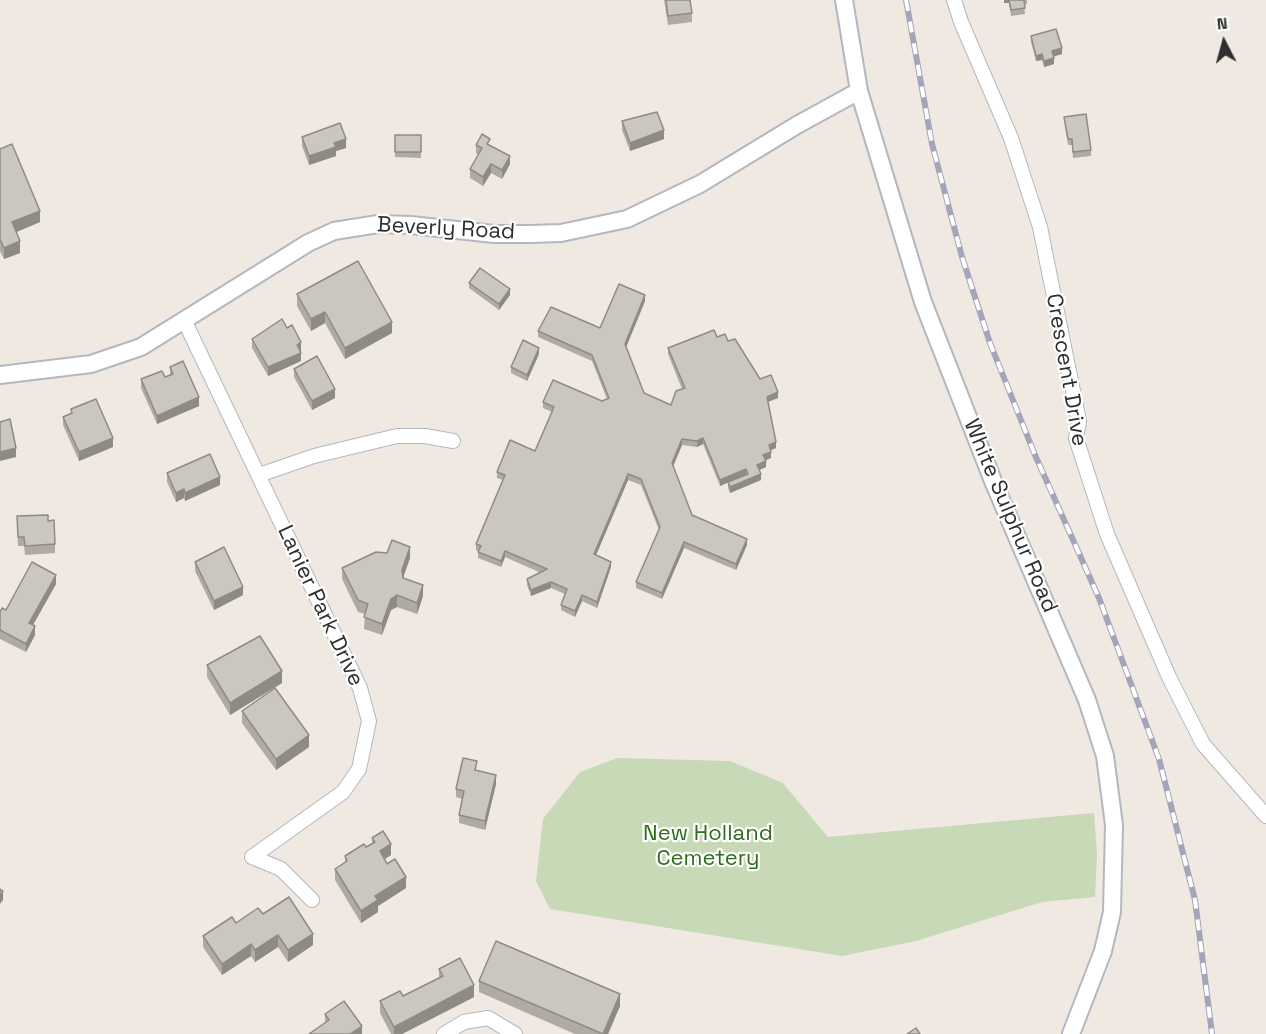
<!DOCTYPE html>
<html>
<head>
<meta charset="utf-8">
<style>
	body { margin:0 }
	#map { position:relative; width:1266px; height:1034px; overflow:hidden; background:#efe9e1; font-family:"Space Grotesk",sans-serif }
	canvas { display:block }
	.north { position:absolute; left:1194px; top:12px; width:60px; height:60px; -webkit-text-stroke:4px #fff; paint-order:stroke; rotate:354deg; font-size:16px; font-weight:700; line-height:24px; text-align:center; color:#2e2e2e }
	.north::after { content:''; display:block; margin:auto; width:21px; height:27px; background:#2e2e2e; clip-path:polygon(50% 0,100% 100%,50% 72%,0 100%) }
</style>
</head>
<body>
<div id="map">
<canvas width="1266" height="1034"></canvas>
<div class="north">N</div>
</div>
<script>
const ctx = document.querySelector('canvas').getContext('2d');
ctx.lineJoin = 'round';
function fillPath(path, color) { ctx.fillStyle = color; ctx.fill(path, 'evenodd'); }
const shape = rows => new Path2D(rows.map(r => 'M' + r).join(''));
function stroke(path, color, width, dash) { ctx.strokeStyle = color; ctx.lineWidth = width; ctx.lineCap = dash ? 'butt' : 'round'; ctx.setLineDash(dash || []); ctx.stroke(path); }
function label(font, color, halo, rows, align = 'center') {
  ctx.font = font + ' "Space Grotesk",sans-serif'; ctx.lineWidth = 4.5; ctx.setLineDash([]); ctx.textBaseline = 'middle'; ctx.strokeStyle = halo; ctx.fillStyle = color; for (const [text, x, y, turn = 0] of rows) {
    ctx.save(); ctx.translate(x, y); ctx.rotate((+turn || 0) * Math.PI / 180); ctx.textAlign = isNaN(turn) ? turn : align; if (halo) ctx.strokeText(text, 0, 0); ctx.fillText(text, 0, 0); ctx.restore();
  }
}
const cemetery = shape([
	[617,758,730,761,783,783,828,837,1094,813,1097,854,1095,897,1042,902,916,941,842,956,550,909,536,881,543,819,580,772]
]);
const minor = shape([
	[954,0,961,22,1011,138,1040,227,1079,421,1076,438,1107,534,1169,677,1203,744,1266,816],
	[185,322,360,688,369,721,359,769,343,792,252,857],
	[259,475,314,456,397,436,425,436,453,441],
	[252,857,281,869,312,900],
	[444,1034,464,1022,488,1018,515,1034]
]);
const tertiary = shape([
	[844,0,859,91,923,302,993,481,1087,700,1105,756,1114,825,1112,912,1103,951,1071,1034],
	[0,375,91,364,141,347,308,243,334,231,378,224,411,225,494,234,530,234,561,233,627,219,700,184,797,125,859,91]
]);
const rail = shape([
	[906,0,932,144,962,257,990,343,1035,455,1099,598,1159,759,1195,900,1212,1034]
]);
const wall = shape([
	[664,0,690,0,692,13,692,22,668,25],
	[1004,0,1027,0,1027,4,1024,4,1025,14,1011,16,1009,3,1004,3],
	[1031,36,1062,54,1054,56,1054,64,1044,67,1042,60,1036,61,1031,42],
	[1064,117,1091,150,1091,156,1073,158,1072,145,1068,145],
	[622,121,664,139,630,151,622,130],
	[395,135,421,135,421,158,395,157],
	[302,137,346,148,336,151,336,156,309,165,302,146],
	[476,145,490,145,510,164,502,179,491,173,483,186,470,178,470,169,478,155,476,153],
	[0,149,40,222,16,232,20,253,4,259,0,251],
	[469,283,510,295,499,310,469,288],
	[297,294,392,333,345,359,325,323,311,331,297,306],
	[645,301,626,347,644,393,671,405,682,389,668,354,668,348,717,337,728,341,760,379,778,398,768,402,776,448,771,450,771,458,765,460,766,467,759,470,761,480,730,493,728,488,728,482,720,486,703,444,697,447,682,445,673,466,692,515,747,545,736,570,684,548,662,599,636,588,636,582,659,530,641,485,628,480,596,555,611,567,597,608,582,601,575,617,561,610,561,605,565,594,551,588,531,596,527,585,527,579,541,573,505,557,501,567,478,558,478,551,476,550,476,544,503,480,497,478,497,472,535,451,552,412,543,408,543,402,602,401,607,399,592,361,538,337,538,331,600,328],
	[252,339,301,351,300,352,301,361,268,376,252,348],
	[539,354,527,381,511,373,511,367],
	[170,367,199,406,157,424,141,388,141,379,165,377,170,375],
	[294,369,335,398,312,410,294,377],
	[71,409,113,447,79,461,63,425,63,417,71,413],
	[167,473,220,485,185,501,184,498,176,502,167,482],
	[17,516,48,521,55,544,55,553,25,555,24,546,18,546],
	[410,558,403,577,423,596,417,614,397,607,391,610,382,635,364,629,365,614,358,612,342,579,342,568],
	[195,562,243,595,214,610,195,571],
	[56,584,33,625,35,635,26,652,0,639,0,612],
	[207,665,282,683,230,715,207,677],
	[242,711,309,747,276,770,242,723],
	[477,771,496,784,485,830,459,823,459,815,462,799,456,797,456,789],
	[372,838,391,855,385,859,406,888,378,906,378,912,361,923,335,880,335,869,345,863,345,856,366,847,372,844],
	[263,914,313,945,288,962,278,947,255,962,251,956,222,975,203,947,203,936,236,923],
	[439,969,474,997,402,1034,391,1034,380,1013,380,1001,403,996,439,978],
	[479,981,620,1006,608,1034,575,1034,479,992],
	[325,1014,362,1034,325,1023]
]);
const shadedWall = shape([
	[1004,0,1009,0,1009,3,1004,3],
	[1062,48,1062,54,1052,57,1052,51],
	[1042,54,1042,60,1036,61,1036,56],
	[1054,58,1054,64,1044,67,1044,61],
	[664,130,664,139,630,151,630,143],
	[346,139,346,148,336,151,336,156,309,165,309,156,334,143],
	[510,156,510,164,502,179,502,170],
	[491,164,491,173,483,186,483,177],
	[40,211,40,222,12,234,12,222],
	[20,241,20,253,4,259,4,248],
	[510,289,510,295,499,310,499,304],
	[645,295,645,301,625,350,625,344],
	[325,312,325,323,311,331,311,319],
	[392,322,392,333,345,359,345,348],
	[301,342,301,351,297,354,297,345],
	[539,348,539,354,527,381,527,375],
	[301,353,301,361,268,376,268,367],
	[335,389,335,398,312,410,312,401],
	[778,392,778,398,767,402,767,397],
	[199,397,199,406,157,424,157,416],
	[113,438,113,447,79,461,79,452],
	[703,438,703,444,697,447,697,441],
	[682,439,682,445,672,469,672,463],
	[776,442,776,448,769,451,769,445],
	[16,448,16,457,0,461,0,452],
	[771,452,771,458,763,461,763,455],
	[766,461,766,467,757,471,757,465],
	[746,469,746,475,720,486,720,480],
	[628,474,628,480,594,560,594,554],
	[761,474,761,480,730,493,730,487],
	[220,477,220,485,185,501,185,493],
	[184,489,184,498,176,502,176,493],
	[747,539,747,545,736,570,736,564],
	[684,542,684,548,662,599,662,593],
	[410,547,410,558,402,581,402,570],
	[505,551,505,557,501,567,501,561],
	[611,562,611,567,597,608,597,602],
	[56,575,56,584,29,632,29,623],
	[551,582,551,588,531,596,531,590],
	[423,585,423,596,417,614,417,603],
	[243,587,243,595,214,610,214,601],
	[397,595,397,607,391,610,382,635,382,624,391,599],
	[582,595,582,601,575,617,575,611],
	[35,626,35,635,26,652,26,644],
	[282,671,282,683,230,715,230,703],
	[309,735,309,747,276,770,276,759],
	[496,775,496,784,485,830,485,821],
	[391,844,391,855,380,862,380,851],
	[406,877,406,888,378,906,378,912,361,923,361,911,375,896],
	[3,891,3,900,0,904,0,896],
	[313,934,313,945,288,962,288,950],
	[278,935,278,947,255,962,255,950],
	[251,944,251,956,222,975,222,964],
	[474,985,474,997,402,1034,394,1034,394,1027],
	[620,994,620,1006,608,1034,603,1034],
	[362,1026,362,1034,350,1034]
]);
const building = shape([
	[666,0,690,0,692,13,668,16,666,0],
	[1009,0,1024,0,1025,8,1011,10,1009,0],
	[1056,29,1062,48,1052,51,1054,58,1044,61,1042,54,1036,56,1031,36,1056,29],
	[657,112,664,130,630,143,622,121,657,112],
	[1086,114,1091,150,1073,152,1072,139,1068,139,1064,117,1086,114],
	[340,123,346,139,334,143,336,147,309,156,302,137,340,123],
	[482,134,490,139,487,144,510,156,502,170,491,164,483,177,470,169,482,148,476,145,482,134],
	[395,135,421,135,421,152,395,152,395,135],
	[12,144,40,211,12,222,20,241,4,248,0,239,0,149,12,144],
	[358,261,392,322,345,348,325,312,311,319,297,294,358,261],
	[480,268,510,289,499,304,469,283,480,268],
	[619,284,645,295,625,344,644,393,671,405,676,391,685,388,668,348,714,330,717,337,725,334,728,341,735,339,760,379,771,375,778,392,767,397,776,442,769,445,771,452,763,455,766,461,757,465,761,474,730,487,728,482,748,474,746,469,720,480,703,438,697,441,682,439,672,463,692,515,747,539,736,564,684,542,662,593,636,582,660,527,641,479,628,474,594,554,611,562,597,602,582,595,575,611,561,605,567,589,551,582,531,590,527,579,547,569,505,551,501,561,478,552,481,546,476,544,505,475,497,472,510,440,535,451,554,407,543,402,553,380,602,401,609,398,592,355,538,331,551,307,600,328,619,284],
	[282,319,287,328,292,325,301,342,297,345,301,353,268,367,252,339,282,319],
	[523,340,539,348,527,375,511,367,523,340],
	[317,356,335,389,312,401,294,369,317,356],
	[183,361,199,397,157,416,141,379,162,371,165,377,173,374,170,367,183,361],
	[96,399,113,438,79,452,63,417,72,413,71,409,96,399],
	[10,419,16,448,0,452,0,422,10,419],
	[210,454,220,477,185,493,184,489,176,493,167,473,210,454],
	[48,515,48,521,54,520,55,544,25,546,24,537,18,537,17,516,48,515],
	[392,540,410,547,402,570,403,578,423,585,417,603,397,595,391,599,382,624,364,617,368,604,358,600,342,568,376,552,387,553,392,540],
	[224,547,243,587,214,601,195,562,224,547],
	[32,562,56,575,29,623,35,626,26,644,0,630,0,612,2,608,6,610,32,562],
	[260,636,282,671,230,703,207,665,260,636],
	[275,688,309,735,276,759,242,711,275,688],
	[463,758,477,761,475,770,496,775,485,821,459,815,464,791,456,789,463,758],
	[383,831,391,844,380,851,387,864,395,859,406,877,375,896,378,900,361,911,335,869,347,861,345,856,364,844,366,847,375,842,372,838,383,831],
	[0,889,3,891,0,896,0,889],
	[289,897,313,934,288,950,278,935,255,950,251,944,222,964,203,936,232,917,236,923,258,908,263,914,289,897],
	[496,941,620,994,603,1034,479,981,496,941],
	[460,958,474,985,394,1027,380,1001,400,991,403,996,443,976,439,969,460,958],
	[344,1001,362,1026,350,1034,309,1034,329,1020,325,1014,344,1001],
	[916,1028,920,1034,907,1034,916,1028]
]);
const streetNames = [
	["Beverly Road",446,229,3],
	["Crescent Drive",1066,370,80],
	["White Sulphur Road",1010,516,67],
	["Lanier Park Drive",320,606,65]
];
const parkNames = [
	["New Holland",708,834],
	["Cemetery",708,859]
];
fillPath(cemetery, '#c8d9b8');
stroke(minor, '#b4b7c1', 16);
stroke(tertiary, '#b4b7c1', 20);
stroke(minor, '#fff', 14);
stroke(tertiary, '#fff', 16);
stroke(rail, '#a3a6b8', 6);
stroke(rail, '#fff', 4, [11]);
fillPath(wall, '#afaba4');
fillPath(shadedWall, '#8e8b86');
fillPath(building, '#cbc7bf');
stroke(building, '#8e8b86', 1.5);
label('22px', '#2e2e2e', '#fff', streetNames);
label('22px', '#2c6e1b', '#fff', parkNames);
</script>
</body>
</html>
